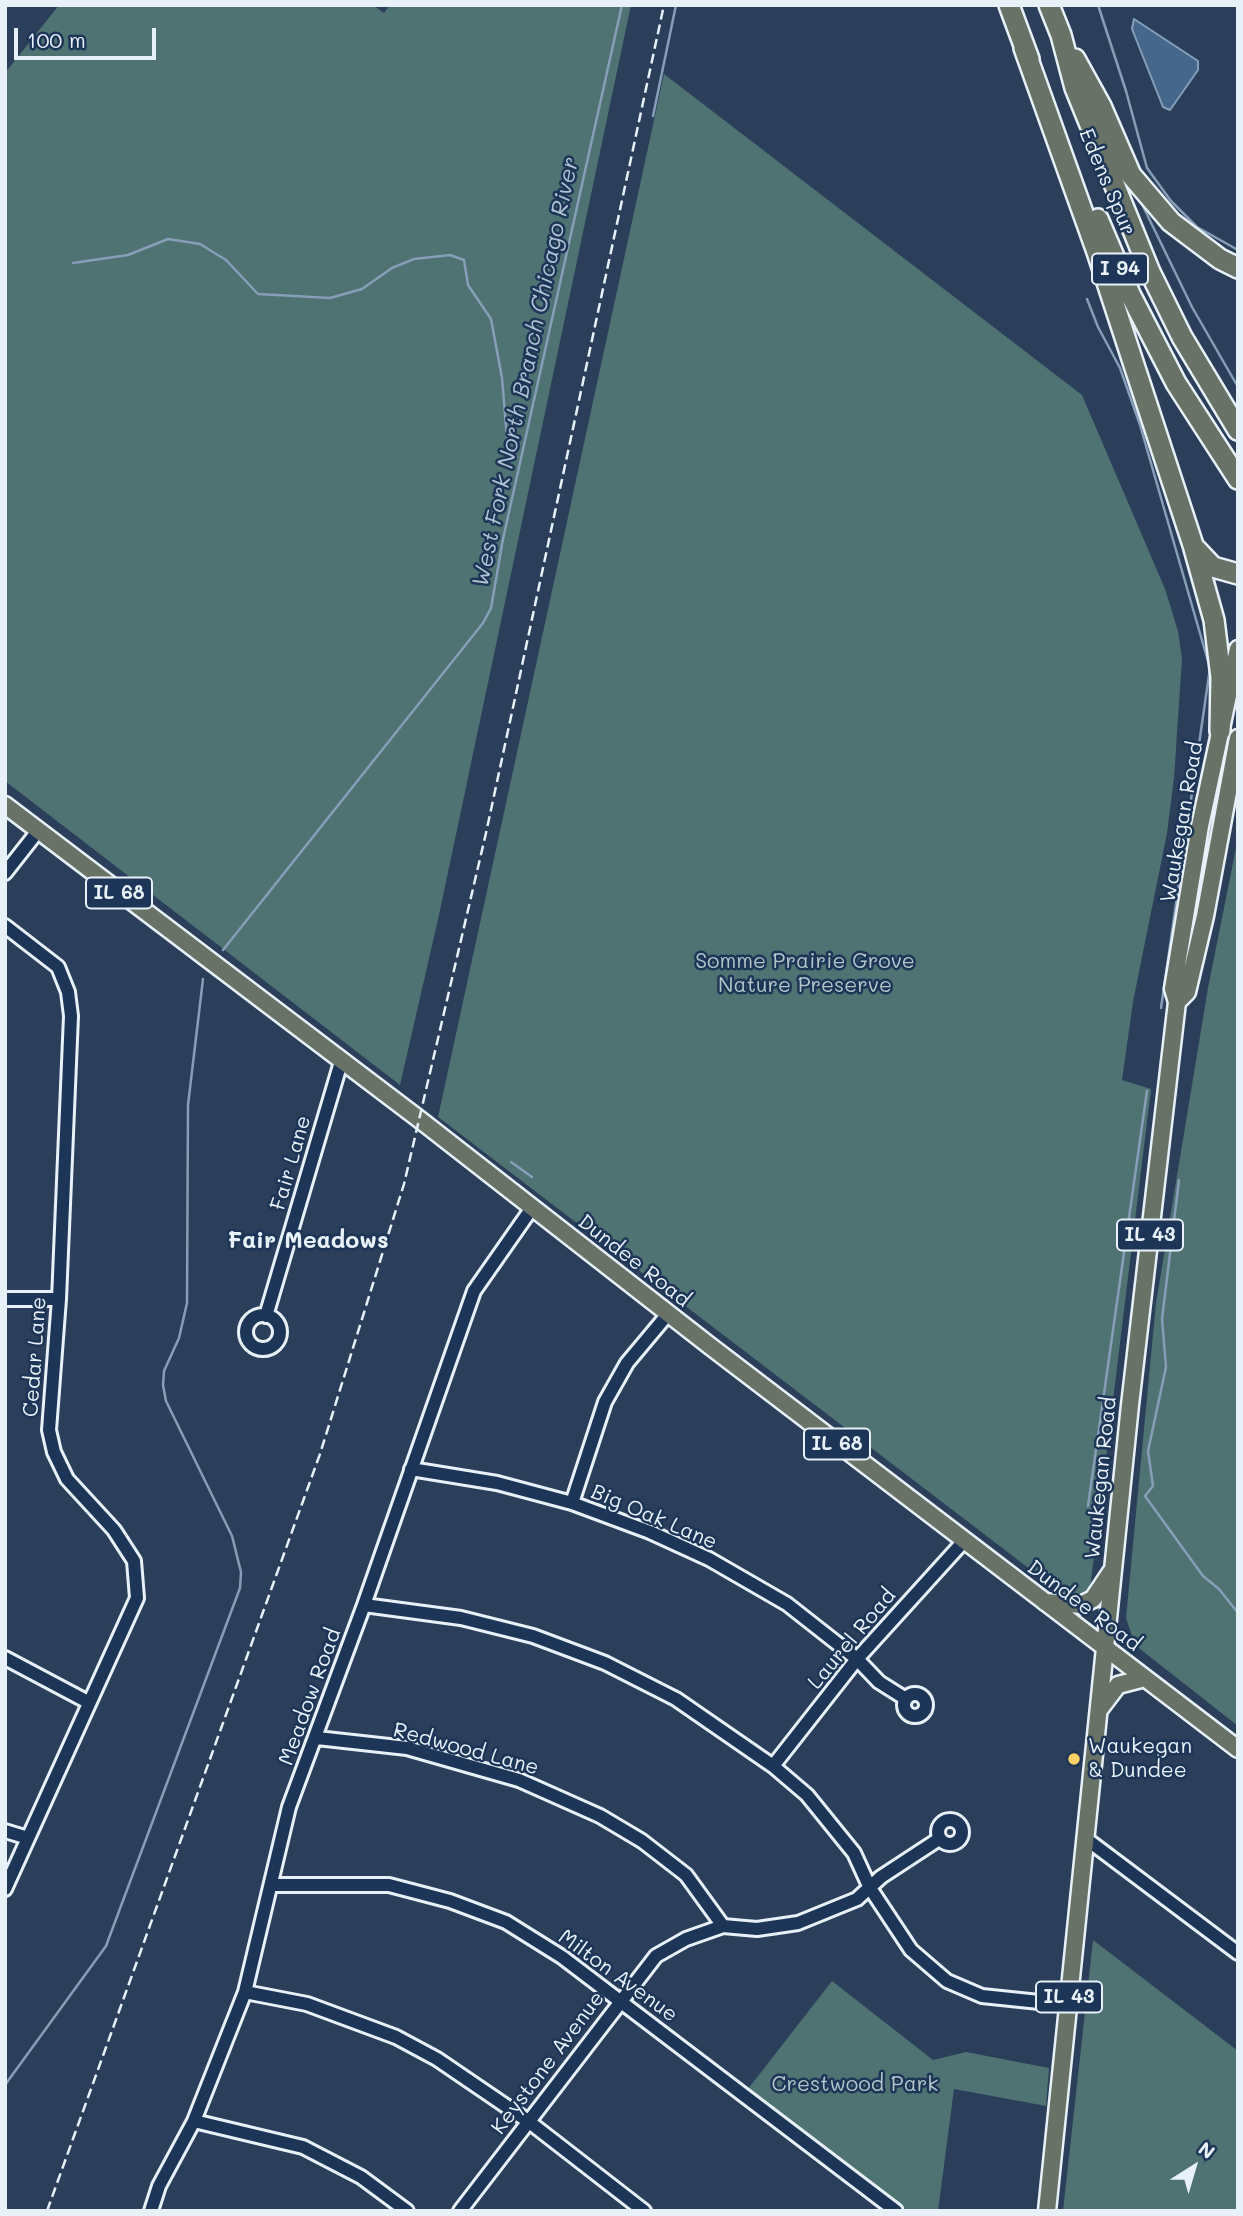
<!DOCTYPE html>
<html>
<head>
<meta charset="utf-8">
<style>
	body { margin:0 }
	#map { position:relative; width:1243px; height:2216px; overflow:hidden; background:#2b3f5b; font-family:Mali,sans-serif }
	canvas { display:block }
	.frame { position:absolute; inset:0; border:7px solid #e8f1f8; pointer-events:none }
	.north { position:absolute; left:1159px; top:2132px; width:70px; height:70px; -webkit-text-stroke:5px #1d3557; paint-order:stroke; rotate:37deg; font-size:19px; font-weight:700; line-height:28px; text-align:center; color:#e8f1f8 }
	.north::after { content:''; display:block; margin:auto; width:24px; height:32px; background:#e8f1f8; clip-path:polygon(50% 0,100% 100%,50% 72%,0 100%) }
	.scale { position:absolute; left:14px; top:28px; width:142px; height:32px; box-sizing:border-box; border:4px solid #e8f1f8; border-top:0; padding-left:9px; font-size:21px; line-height:24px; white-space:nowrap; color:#e8f1f8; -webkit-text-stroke:5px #1d3557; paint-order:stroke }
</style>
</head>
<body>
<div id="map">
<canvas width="1243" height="2216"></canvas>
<div class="frame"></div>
<div class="north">N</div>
<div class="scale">100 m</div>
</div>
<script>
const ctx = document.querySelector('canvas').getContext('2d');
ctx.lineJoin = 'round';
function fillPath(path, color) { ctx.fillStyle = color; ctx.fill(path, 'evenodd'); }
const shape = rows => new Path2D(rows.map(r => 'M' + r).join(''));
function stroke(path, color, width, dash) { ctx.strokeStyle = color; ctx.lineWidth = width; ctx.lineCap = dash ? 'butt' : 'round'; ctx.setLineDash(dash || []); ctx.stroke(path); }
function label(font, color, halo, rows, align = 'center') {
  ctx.font = font + ' Mali,sans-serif'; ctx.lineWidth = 5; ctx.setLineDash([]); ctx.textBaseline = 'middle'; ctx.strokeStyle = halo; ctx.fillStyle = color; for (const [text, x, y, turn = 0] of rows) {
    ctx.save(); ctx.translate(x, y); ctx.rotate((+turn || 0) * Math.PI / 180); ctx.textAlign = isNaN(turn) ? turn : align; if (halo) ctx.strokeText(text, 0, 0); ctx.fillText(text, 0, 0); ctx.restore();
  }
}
const green = shape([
	[59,5,373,5,384,13,390,5,631,5,439,915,400,1085,5,781,5,73],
	[664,74,1082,395,1165,589,1178,631,1182,659,1174,778,1167,833,1133,1002,1122,1080,1151,1089,1089,1597,1073,1602,438,1117],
	[1238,838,1238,1726,1135,1645,1126,1618,1156,1303,1208,988],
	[1093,1940,1238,2051,1238,2211,1063,2211],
	[832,1981,933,2060,966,2052,1049,2068,1046,2106,954,2089,938,2211,909,2211,748,2089]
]);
const water = shape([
	[1134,19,1198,61,1198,70,1170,110,1163,107,1132,29,1134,19]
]);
const stream = shape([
	[1098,5,1126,91,1147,168,1171,201,1197,227,1238,250],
	[653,116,676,5],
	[1139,198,1192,307,1238,387],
	[73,263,128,255,168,239,200,244,226,260,258,294,330,298,362,289,392,268,414,259,450,255,464,260,468,285,491,319,502,378,508,451,517,457],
	[1087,299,1098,327,1120,368,1140,425,1210,668,1161,1008],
	[223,950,483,623,491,608,503,539,622,5],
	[511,1162,532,1177],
	[1179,1180,1162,1319,1166,1367,1148,1451,1153,1486,1145,1496,1203,1576,1219,1589,1238,1613],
	[1088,1506,1147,1091],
	[5,2085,106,1946,240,1588,241,1572,232,1536,166,1401,163,1385,164,1371,179,1338,187,1303,188,1105,203,979]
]);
const minor = shape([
	[5,873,38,831],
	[5,926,58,967,68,992,71,1016,59,1299,49,1430,54,1452,67,1479,114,1530,134,1561,137,1598,5,1889],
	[5,1299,59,1299],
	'246 1332a17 17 0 1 1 34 0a17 17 0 1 1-34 0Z',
	[266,1316,341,1062],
	[411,1469,497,1483,572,1503,650,1532,709,1559,787,1604,857,1659,879,1682,906,1699],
	[572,1503,605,1402,627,1363,668,1314],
	[364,1605,461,1618,533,1636,605,1663,676,1699,773,1766,807,1795,854,1853,870,1888,911,1950,947,1981,982,1996,1068,2005],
	[5,1658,88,1702],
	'904 1705a11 11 0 1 1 22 0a11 11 0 1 1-22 0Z',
	[317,1738,407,1748,519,1780,600,1816,642,1841,686,1875,723,1926],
	[773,1766,857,1659,964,1541],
	'938 1832a12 12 0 1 1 24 0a12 12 0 1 1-24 0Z',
	[5,1831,28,1838],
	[1085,1838,1238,1953],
	[273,1885,389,1885,450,1901,506,1922,562,1957,896,2211],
	[245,1992,307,2004,396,2037,437,2059,528,2121,644,2211],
	[194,2121,303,2147,361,2177,407,2211],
	[151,2211,159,2186,194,2121,245,1992,289,1807,364,1605,474,1291,532,1208],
	[460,2211,656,1956,686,1939,723,1926,757,1929,798,1923,857,1899,881,1877,939,1839]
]);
const major = shape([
	[5,805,419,1119,710,1346,1238,1749],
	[1177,1002,1187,992,1205,916,1238,738],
	[1045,1602,1081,1605,1093,1599,1111,1572],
	[1099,1710,1118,1685,1145,1678],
	[1047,2211,1130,1405,1177,1002,1173,989,1200,826,1238,649]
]);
const highway = shape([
	[1009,5,1029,59],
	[1049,5,1061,35,1075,88,1150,272,1182,337,1238,430],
	[1024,48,1097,252,1193,545,1214,620,1221,677,1220,731],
	[1075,59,1101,106,1131,175,1171,222,1220,259,1238,268],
	[1098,219,1130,294,1176,383,1238,479],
	[1196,549,1213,567,1238,574]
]);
const rail = shape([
	[47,2211,320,1454,404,1184,486,833,664,5]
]);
const markers = [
	[1074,1759,7,"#ffd166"]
];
const shields = [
	[1120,269,56],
	[119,893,66],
	[1150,1235,66],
	[837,1444,66],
	[1069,1997,66]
];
const shieldNames = [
	["I 94",1120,269],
	["IL 68",119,893],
	["IL 43",1150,1235],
	["IL 68",837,1444],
	["IL 43",1069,1997]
];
const streetNames = [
	["Edens Spur",1107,182,67],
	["Waukegan Road",1182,822,-80],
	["Fair Lane",291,1163,-74],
	["Dundee Road",634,1261,38],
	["Cedar Lane",35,1357,-86],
	["Waukegan Road",1101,1478,-84],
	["Big Oak Lane",654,1517,23],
	["Dundee Road",1084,1606,37],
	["Laurel Road",852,1639,-50],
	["Meadow Road",310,1697,-70],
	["Redwood Lane",466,1749,15],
	["Milton Avenue",618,1976,36],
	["Keystone Avenue",548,2063,-53]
];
const parkNames = [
	["Somme Prairie Grove",805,962],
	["Nature Preserve",805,986],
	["Crestwood Park",855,2085]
];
const poiNames = [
	["Waukegan",1088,1747],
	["& Dundee",1088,1771]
];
const waterNames = [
	["West Fork North Branch Chicago River",526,372,-78]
];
const neighbourhoodNames = [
	["Fair Meadows",308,1241]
];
fillPath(green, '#4f7273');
fillPath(water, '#45678b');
stroke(water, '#869eb7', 2);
stroke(stream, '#869eb7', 2.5);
stroke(minor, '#e8f1f8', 18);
stroke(major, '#e8f1f8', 21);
stroke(highway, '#e8f1f8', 24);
stroke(minor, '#1d3557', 12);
stroke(major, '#697266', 16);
stroke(highway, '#697266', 19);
stroke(rail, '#e8f1f8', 2.5, [10, 5]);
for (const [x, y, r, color] of markers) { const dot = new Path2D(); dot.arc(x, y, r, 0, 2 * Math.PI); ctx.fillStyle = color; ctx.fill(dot); stroke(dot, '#1d3557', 2.5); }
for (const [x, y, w] of shields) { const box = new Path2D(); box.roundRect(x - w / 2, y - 15.5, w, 31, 5); ctx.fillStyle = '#1d3557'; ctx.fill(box); stroke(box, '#e8f1f8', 2); }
label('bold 19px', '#e8f1f8', null, shieldNames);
label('21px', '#e8f1f8', '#1d3557', streetNames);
label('21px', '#b2c5c9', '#1d3557', parkNames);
label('21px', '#e8f1f8', '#1d3557', poiNames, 'left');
label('italic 23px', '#afc1d2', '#1d3557', waterNames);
label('bold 23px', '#e8f1f8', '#1d3557', neighbourhoodNames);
</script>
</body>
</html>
